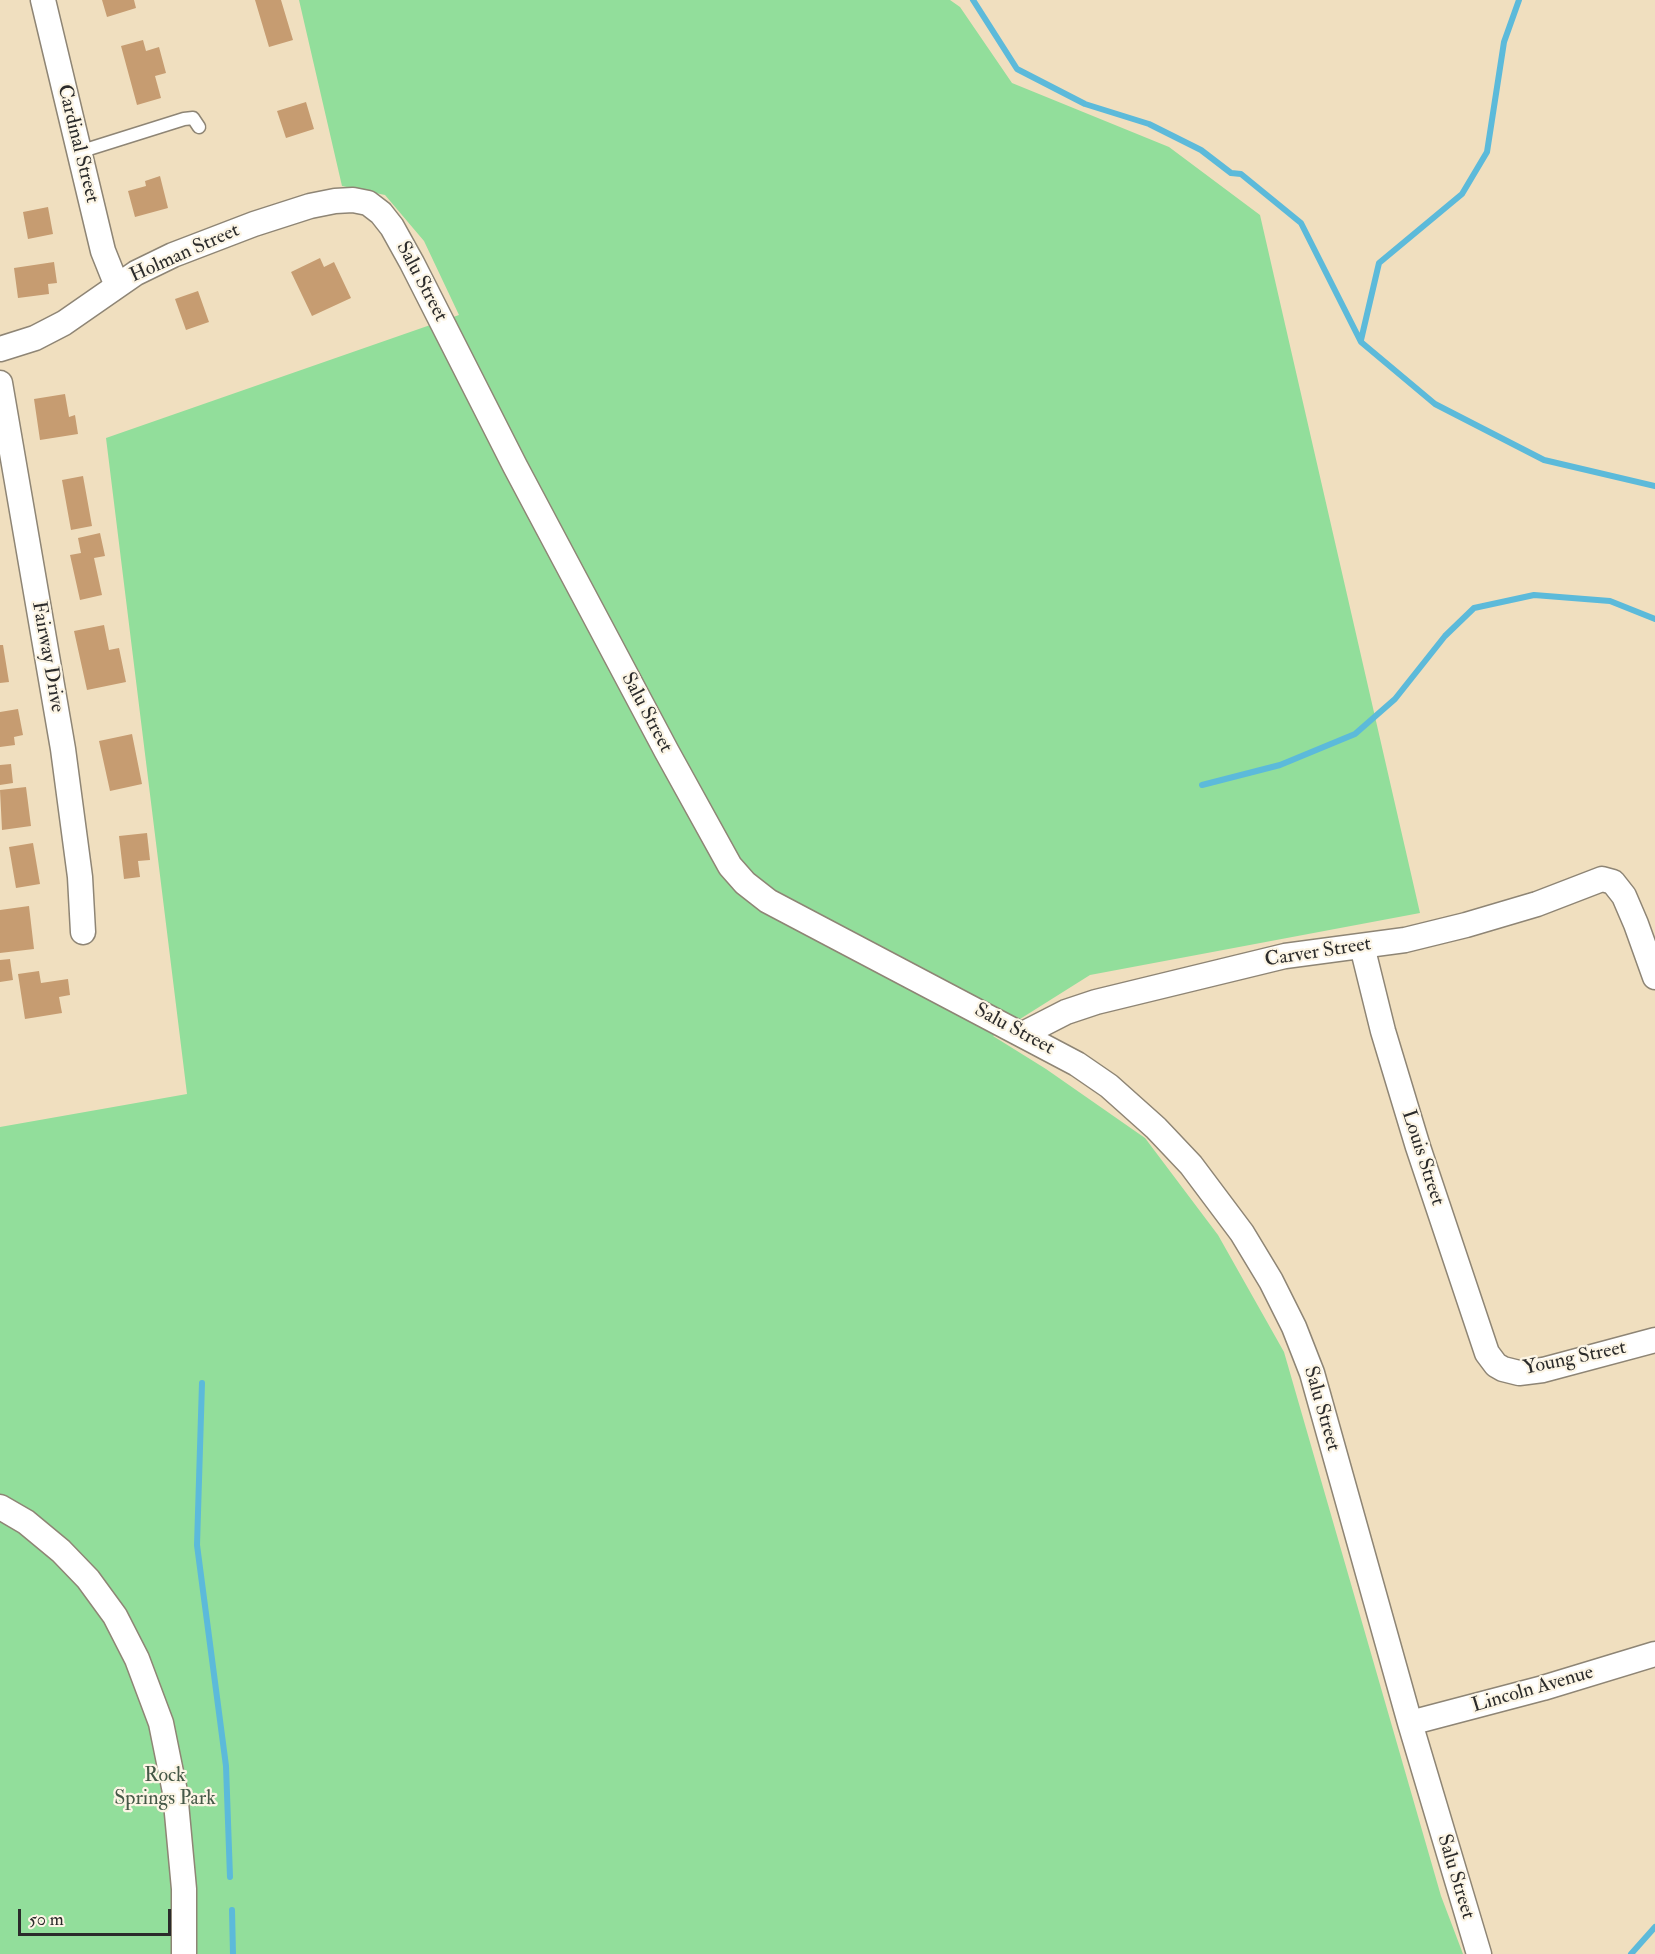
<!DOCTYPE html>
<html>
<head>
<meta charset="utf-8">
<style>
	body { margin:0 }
	#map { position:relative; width:1655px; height:1954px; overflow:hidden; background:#f0dfbf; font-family:"IM FELL Double Pica",serif }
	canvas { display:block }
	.scale { position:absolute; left:18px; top:1909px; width:153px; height:27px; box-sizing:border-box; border:3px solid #2b2b2b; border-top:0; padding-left:8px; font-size:18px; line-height:21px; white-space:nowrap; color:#2b2b2b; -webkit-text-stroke:4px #fcf5e5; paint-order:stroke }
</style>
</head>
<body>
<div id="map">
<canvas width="1655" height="1954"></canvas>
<div class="scale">50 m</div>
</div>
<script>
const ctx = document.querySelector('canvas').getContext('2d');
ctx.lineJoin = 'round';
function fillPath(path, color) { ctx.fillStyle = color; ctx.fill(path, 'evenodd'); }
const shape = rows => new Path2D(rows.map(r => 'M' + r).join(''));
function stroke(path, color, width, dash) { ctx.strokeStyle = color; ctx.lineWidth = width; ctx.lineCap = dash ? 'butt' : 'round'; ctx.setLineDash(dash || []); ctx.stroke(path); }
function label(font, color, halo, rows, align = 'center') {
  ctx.font = font + ' "IM FELL Double Pica",serif'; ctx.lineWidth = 4.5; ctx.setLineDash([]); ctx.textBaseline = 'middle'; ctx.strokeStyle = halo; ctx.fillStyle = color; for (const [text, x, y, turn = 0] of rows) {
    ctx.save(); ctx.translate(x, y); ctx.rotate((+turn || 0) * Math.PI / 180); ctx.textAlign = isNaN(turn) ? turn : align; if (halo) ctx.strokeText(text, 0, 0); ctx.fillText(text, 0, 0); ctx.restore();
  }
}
const green = shape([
	[299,0,950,0,960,7,1012,83,1169,147,1260,215,1420,913,1090,975,993,1036,1046,1069,1145,1138,1218,1235,1284,1352,1441,1896,1463,1954,0,1954,0,1127,187,1094,106,438,459,315,424,241,385,195,342,186]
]);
const stream = shape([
	[973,0,1017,69,1085,104,1149,124,1201,150,1231,173,1241,174,1301,223,1361,342,1435,404,1544,460,1655,486],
	[1361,340,1379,263,1462,194,1487,152,1504,42,1519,0],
	[1202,785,1280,765,1355,734,1395,699,1445,636,1474,608,1534,595,1610,601,1655,619],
	[202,1383,197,1545,226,1766,230,1877],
	[232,1910,233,1954],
	[1631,1954,1655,1927]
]);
const building = shape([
	[102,0,134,0,136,8,107,17],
	[255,0,281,0,293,40,269,47],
	[143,40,146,51,159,47,166,73,155,76,161,98,137,105,121,46],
	[306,102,314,129,286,138,277,111],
	[160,176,168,208,135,217,128,191,146,186,145,181],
	[48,207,53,234,28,239,23,212],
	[320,258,324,267,334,262,351,298,312,316,291,272],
	[54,262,57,283,48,284,49,294,18,298,14,268],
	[198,291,209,322,186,330,175,299],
	[65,394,69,417,75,415,78,434,40,440,34,399],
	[83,476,92,526,71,530,62,480],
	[100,533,105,556,94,558,102,595,80,600,70,555,81,553,78,538],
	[104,625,109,650,119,648,126,682,87,690,74,631],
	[0,645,3,645,9,682,0,683],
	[18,709,23,735,14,737,15,745,0,747,0,712],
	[132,734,142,784,110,791,99,741],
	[11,764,13,783,0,785,0,765],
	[26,787,31,826,2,830,0,790],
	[147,833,150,860,138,861,140,877,124,879,119,836],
	[33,843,40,884,16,888,9,847],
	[29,906,34,949,0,953,0,910],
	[10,959,13,980,0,982,0,960],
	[39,971,41,983,68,979,70,995,59,997,62,1013,25,1019,18,974]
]);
const service = shape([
	[79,152,184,119,193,118,199,127]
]);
const minor = shape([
	[43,0,103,251,117,286],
	[0,349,35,338,64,323,136,273,173,255,254,224,310,206,335,201,353,200,368,203,381,213,392,227,412,263,515,466,667,752,730,866,745,883,768,901,1077,1064,1109,1086,1156,1128,1191,1165,1242,1233,1271,1281,1294,1327,1312,1373,1410,1723,1479,1954],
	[0,383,63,749,80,877,83,932],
	[1362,946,1383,1031,1418,1147,1487,1353,1496,1365,1503,1369,1519,1373,1543,1370,1655,1340],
	[1023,1034,1066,1012,1096,1002,1285,956,1405,940,1466,925,1537,904,1602,879,1613,882,1624,896,1636,924,1655,977],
	[0,1507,26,1522,61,1551,88,1579,115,1616,137,1659,161,1723,175,1792,184,1889,184,1954],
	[1410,1723,1543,1688,1655,1654]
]);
const streetNames = [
	["Cardinal Street",77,144,76],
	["Holman Street",185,254,-24],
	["Salu Street",421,282,62],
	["Fairway Drive",47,657,80],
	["Salu Street",646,713,62],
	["Carver Street",1318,953,-9],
	["Salu Street",1014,1030,28],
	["Louis Street",1422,1158,72],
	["Young Street",1575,1359,-12],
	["Salu Street",1321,1409,74],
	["Lincoln Avenue",1533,1690,-16],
	["Salu Street",1455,1877,73]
];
const parkNames = [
	["Rock",165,1777],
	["Springs Park",165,1800]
];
fillPath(green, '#92de9b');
stroke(stream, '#5cbada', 6);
fillPath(building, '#c69c71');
stroke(service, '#8e8575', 15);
stroke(minor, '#8e8575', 27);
stroke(service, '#fff', 12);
stroke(minor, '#fff', 24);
label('20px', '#2b2b2b', '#fcf5e5', streetNames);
label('20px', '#455847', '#fcf5e5', parkNames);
</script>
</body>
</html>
